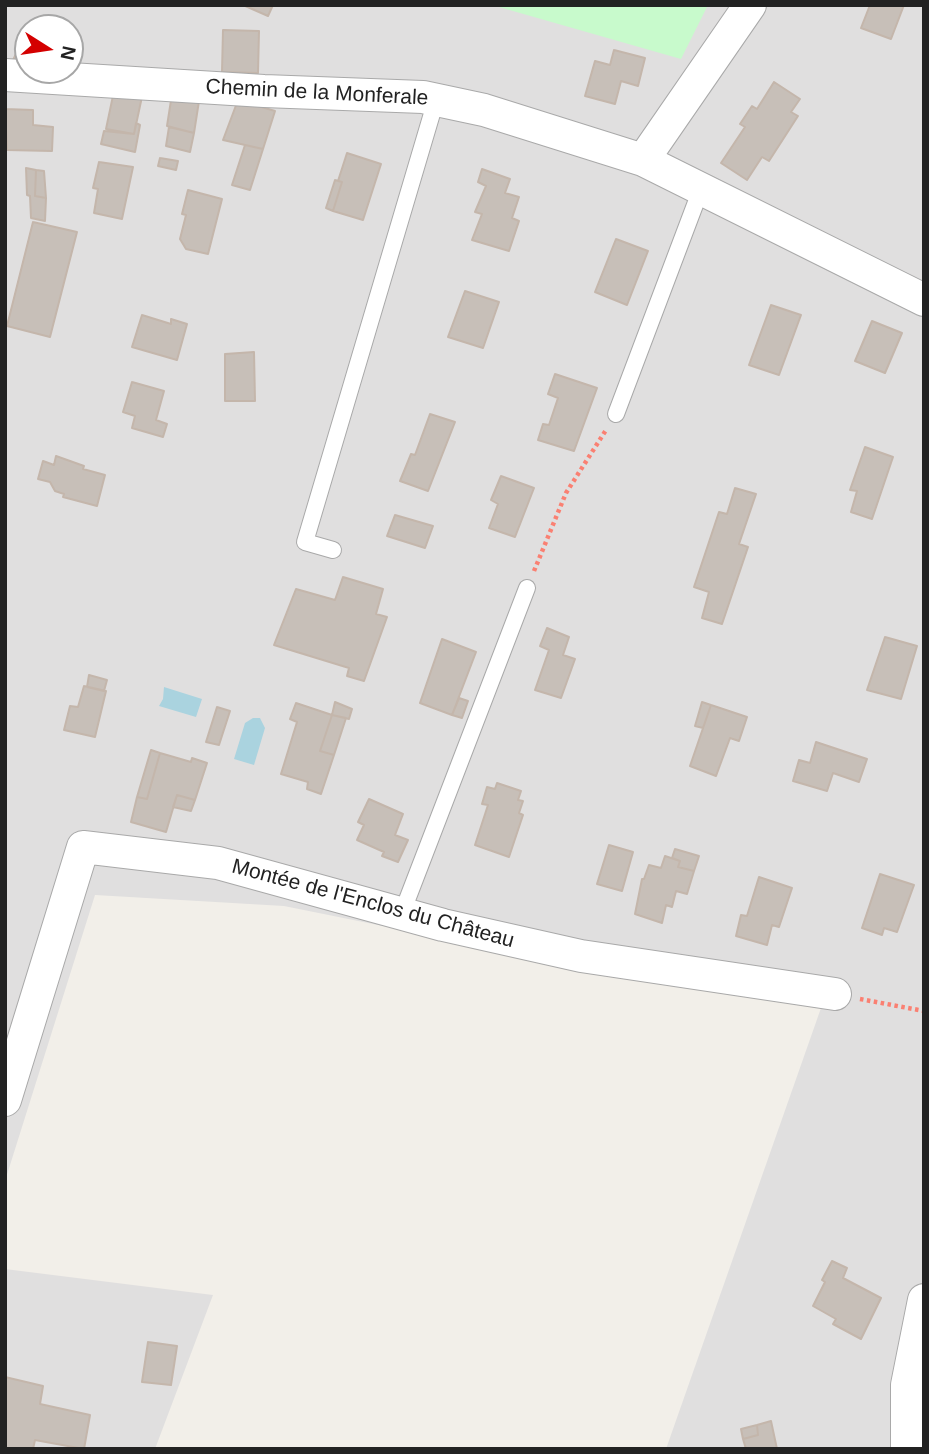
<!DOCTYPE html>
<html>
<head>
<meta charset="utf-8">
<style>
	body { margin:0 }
	#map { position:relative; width:929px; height:1454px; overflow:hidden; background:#f2efe9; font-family:Arial,sans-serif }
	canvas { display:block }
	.frame { position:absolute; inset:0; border:7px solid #222; pointer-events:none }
	.north { position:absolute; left:14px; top:14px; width:70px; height:70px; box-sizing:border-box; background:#fff; border:2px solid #a7a7a7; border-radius:50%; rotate:102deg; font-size:19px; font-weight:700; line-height:28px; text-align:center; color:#222 }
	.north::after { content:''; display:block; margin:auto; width:24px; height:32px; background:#d40000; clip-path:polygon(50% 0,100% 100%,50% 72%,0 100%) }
</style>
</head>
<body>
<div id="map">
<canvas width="929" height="1454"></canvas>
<div class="frame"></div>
<div class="north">N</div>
</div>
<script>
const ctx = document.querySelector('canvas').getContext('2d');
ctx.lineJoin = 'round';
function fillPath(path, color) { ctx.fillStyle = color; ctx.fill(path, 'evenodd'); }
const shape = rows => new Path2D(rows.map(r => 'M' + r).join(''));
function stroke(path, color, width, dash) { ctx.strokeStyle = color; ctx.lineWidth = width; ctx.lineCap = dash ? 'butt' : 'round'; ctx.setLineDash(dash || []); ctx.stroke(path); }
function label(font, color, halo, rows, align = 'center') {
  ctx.font = font + ' Arial,sans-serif'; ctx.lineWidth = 5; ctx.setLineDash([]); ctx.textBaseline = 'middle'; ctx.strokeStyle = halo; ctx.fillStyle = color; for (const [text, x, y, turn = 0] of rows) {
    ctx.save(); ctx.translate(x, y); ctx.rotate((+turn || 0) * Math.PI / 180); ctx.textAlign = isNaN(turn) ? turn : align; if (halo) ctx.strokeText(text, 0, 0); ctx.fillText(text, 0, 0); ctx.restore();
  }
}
const residential = shape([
	[5,5,924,5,924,1336,891,1449,666,1449,821,1008,601,970,284,906,95,895,5,1181],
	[28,28,70,28,70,70,28,70],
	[5,1269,213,1295,155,1449,5,1449]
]);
const park = shape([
	[492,5,708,5,681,59]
]);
const water = shape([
	[164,687,202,699,196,717,159,706,163,699],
	[253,718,260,718,265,728,254,765,234,759,245,723]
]);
const building = shape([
	[243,5,273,5,268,16,243,5],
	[870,5,904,5,891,39,861,28,870,5],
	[223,30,259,31,258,73,222,72,223,30],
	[27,32,28,63,12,62,27,32],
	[614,50,645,58,638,86,621,81,615,104,585,96,595,61,610,65,614,50],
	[774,82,800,99,791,112,798,116,769,161,762,157,747,180,721,163,745,127,740,124,752,106,757,109,774,82],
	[114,91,143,92,134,134,106,129,114,91],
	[172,94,199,101,194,133,167,126,172,94],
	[238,100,275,111,263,149,223,140,238,100],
	[5,109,33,110,33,125,53,127,52,151,7,150,5,109],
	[136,123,140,125,135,152,101,144,104,131,134,134,136,123],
	[169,127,194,133,190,152,166,146,169,127],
	[245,145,263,149,250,190,232,185,245,145],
	[347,153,381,164,363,220,333,211,342,182,338,181,347,153],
	[160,158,178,161,176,170,158,166,160,158],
	[99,162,133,167,122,219,94,213,98,189,93,188,99,162],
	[26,168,36,170,35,196,46,198,45,221,31,218,30,196,27,195,26,168],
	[482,169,510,179,505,193,519,197,512,218,519,221,509,251,472,240,482,214,475,212,486,186,478,182,482,169],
	[36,170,44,171,46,198,35,196,36,170],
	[335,180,342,182,333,211,326,208,335,180],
	[188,190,222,199,208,254,186,249,180,239,186,215,182,214,188,190],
	[33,222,77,232,50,337,7,326,33,222],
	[616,239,648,251,627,305,595,292,616,239],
	[465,291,499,302,483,348,448,337,465,291],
	[771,305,801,315,779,375,749,365,771,305],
	[142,315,171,324,171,319,187,324,177,360,132,347,142,315],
	[872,321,902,333,885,373,855,361,872,321],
	[254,352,255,401,225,401,225,354,254,352],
	[555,374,597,388,574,451,538,440,543,424,549,425,558,398,548,394,555,374],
	[132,382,164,391,156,420,167,424,163,437,132,428,135,416,123,412,132,382],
	[430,414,455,422,428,491,400,481,411,454,415,455,430,414],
	[865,447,893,457,872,519,851,512,857,491,850,490,865,447],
	[56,456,84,466,83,469,105,475,97,506,63,497,64,494,55,491,50,482,38,479,43,461,54,465,56,456],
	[501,476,534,488,515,537,489,528,498,504,491,500,501,476],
	[735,488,756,494,739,544,748,547,722,624,702,618,709,592,694,587,719,512,727,514,735,488],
	[395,515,433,526,425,548,387,536,395,515],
	[343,577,383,589,376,614,387,617,364,681,347,676,349,668,274,645,296,589,335,600,343,577],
	[547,628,569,637,563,655,575,659,561,698,535,690,549,650,540,646,547,628],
	[885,637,917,646,901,699,867,690,885,637],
	[442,639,476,652,452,715,420,703,442,639],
	[89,675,107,680,104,691,87,687,89,675],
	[84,686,106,691,95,737,64,730,70,706,78,707,84,686],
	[459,698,468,701,462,718,452,715,459,698],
	[335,702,352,709,349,719,332,715,335,702],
	[702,702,711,705,703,728,695,726,702,702],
	[296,703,332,715,320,751,334,755,321,794,307,789,308,782,281,774,297,722,290,719,296,703],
	[711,705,747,717,739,741,730,738,716,776,690,766,711,705],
	[217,707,230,711,219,745,206,742,217,707],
	[332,715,346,718,334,755,320,751,332,715],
	[816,742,867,759,859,782,833,773,827,791,793,781,799,760,810,763,816,742],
	[151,750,160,753,147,799,137,797,151,750],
	[160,753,191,762,192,758,207,763,195,800,177,795,166,832,131,822,137,797,147,799,160,753],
	[497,783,521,791,518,800,523,801,519,813,523,815,509,857,475,845,488,805,482,804,487,787,495,789,497,783],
	[177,795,195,800,191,811,173,807,177,795],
	[369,799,403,814,395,835,408,840,398,862,382,856,384,852,357,840,364,825,358,822,369,799],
	[609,845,633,852,622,891,597,884,609,845],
	[675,849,699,856,694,871,678,867,680,861,672,858,675,849],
	[665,856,680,861,678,867,694,871,687,894,676,891,672,907,666,905,662,923,635,914,642,879,644,879,649,865,661,868,665,856],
	[880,874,914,885,897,932,884,928,882,935,862,928,880,874],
	[759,877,792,888,779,927,772,925,767,945,736,936,741,915,747,916,759,877],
	[832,1261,847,1268,843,1278,881,1298,861,1339,833,1324,836,1319,813,1306,825,1282,822,1280,832,1261],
	[148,1342,177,1346,171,1385,142,1382,148,1342],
	[5,1377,43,1386,40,1404,90,1415,84,1449,35,1440,33,1449,5,1449,5,1377],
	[771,1421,777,1449,746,1449,743,1439,758,1435,757,1425,771,1421],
	[757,1425,758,1435,743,1439,741,1429,757,1425]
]);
const path = shape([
	[534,571,566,493,606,430],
	[860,999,924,1011]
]);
const service = shape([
	[616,414,701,189],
	[333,550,305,542,436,100],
	[402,913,527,588]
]);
const minor = shape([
	[5,75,264,91,423,97,484,110,643,160,924,300],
	[643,160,750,5],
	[5,1100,83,847,218,863,443,925,581,956,835,994],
	[907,1449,907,1385,924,1300]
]);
const streetNames = [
	["Chemin de la Monferale",317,93,3],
	["Montée de l'Enclos du Château",373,904,15]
];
fillPath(residential, '#e0dfdf');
fillPath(park, '#c8facc');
fillPath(water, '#aad3df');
fillPath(building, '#c7bfb8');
stroke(building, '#c4b6ab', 2);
stroke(service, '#a9a9a9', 18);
stroke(minor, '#a9a9a9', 34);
stroke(path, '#fa8072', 4.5, [3.5, 3.5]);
stroke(service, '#fff', 16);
stroke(minor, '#fff', 32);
label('21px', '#222', '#fff', streetNames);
</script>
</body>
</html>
